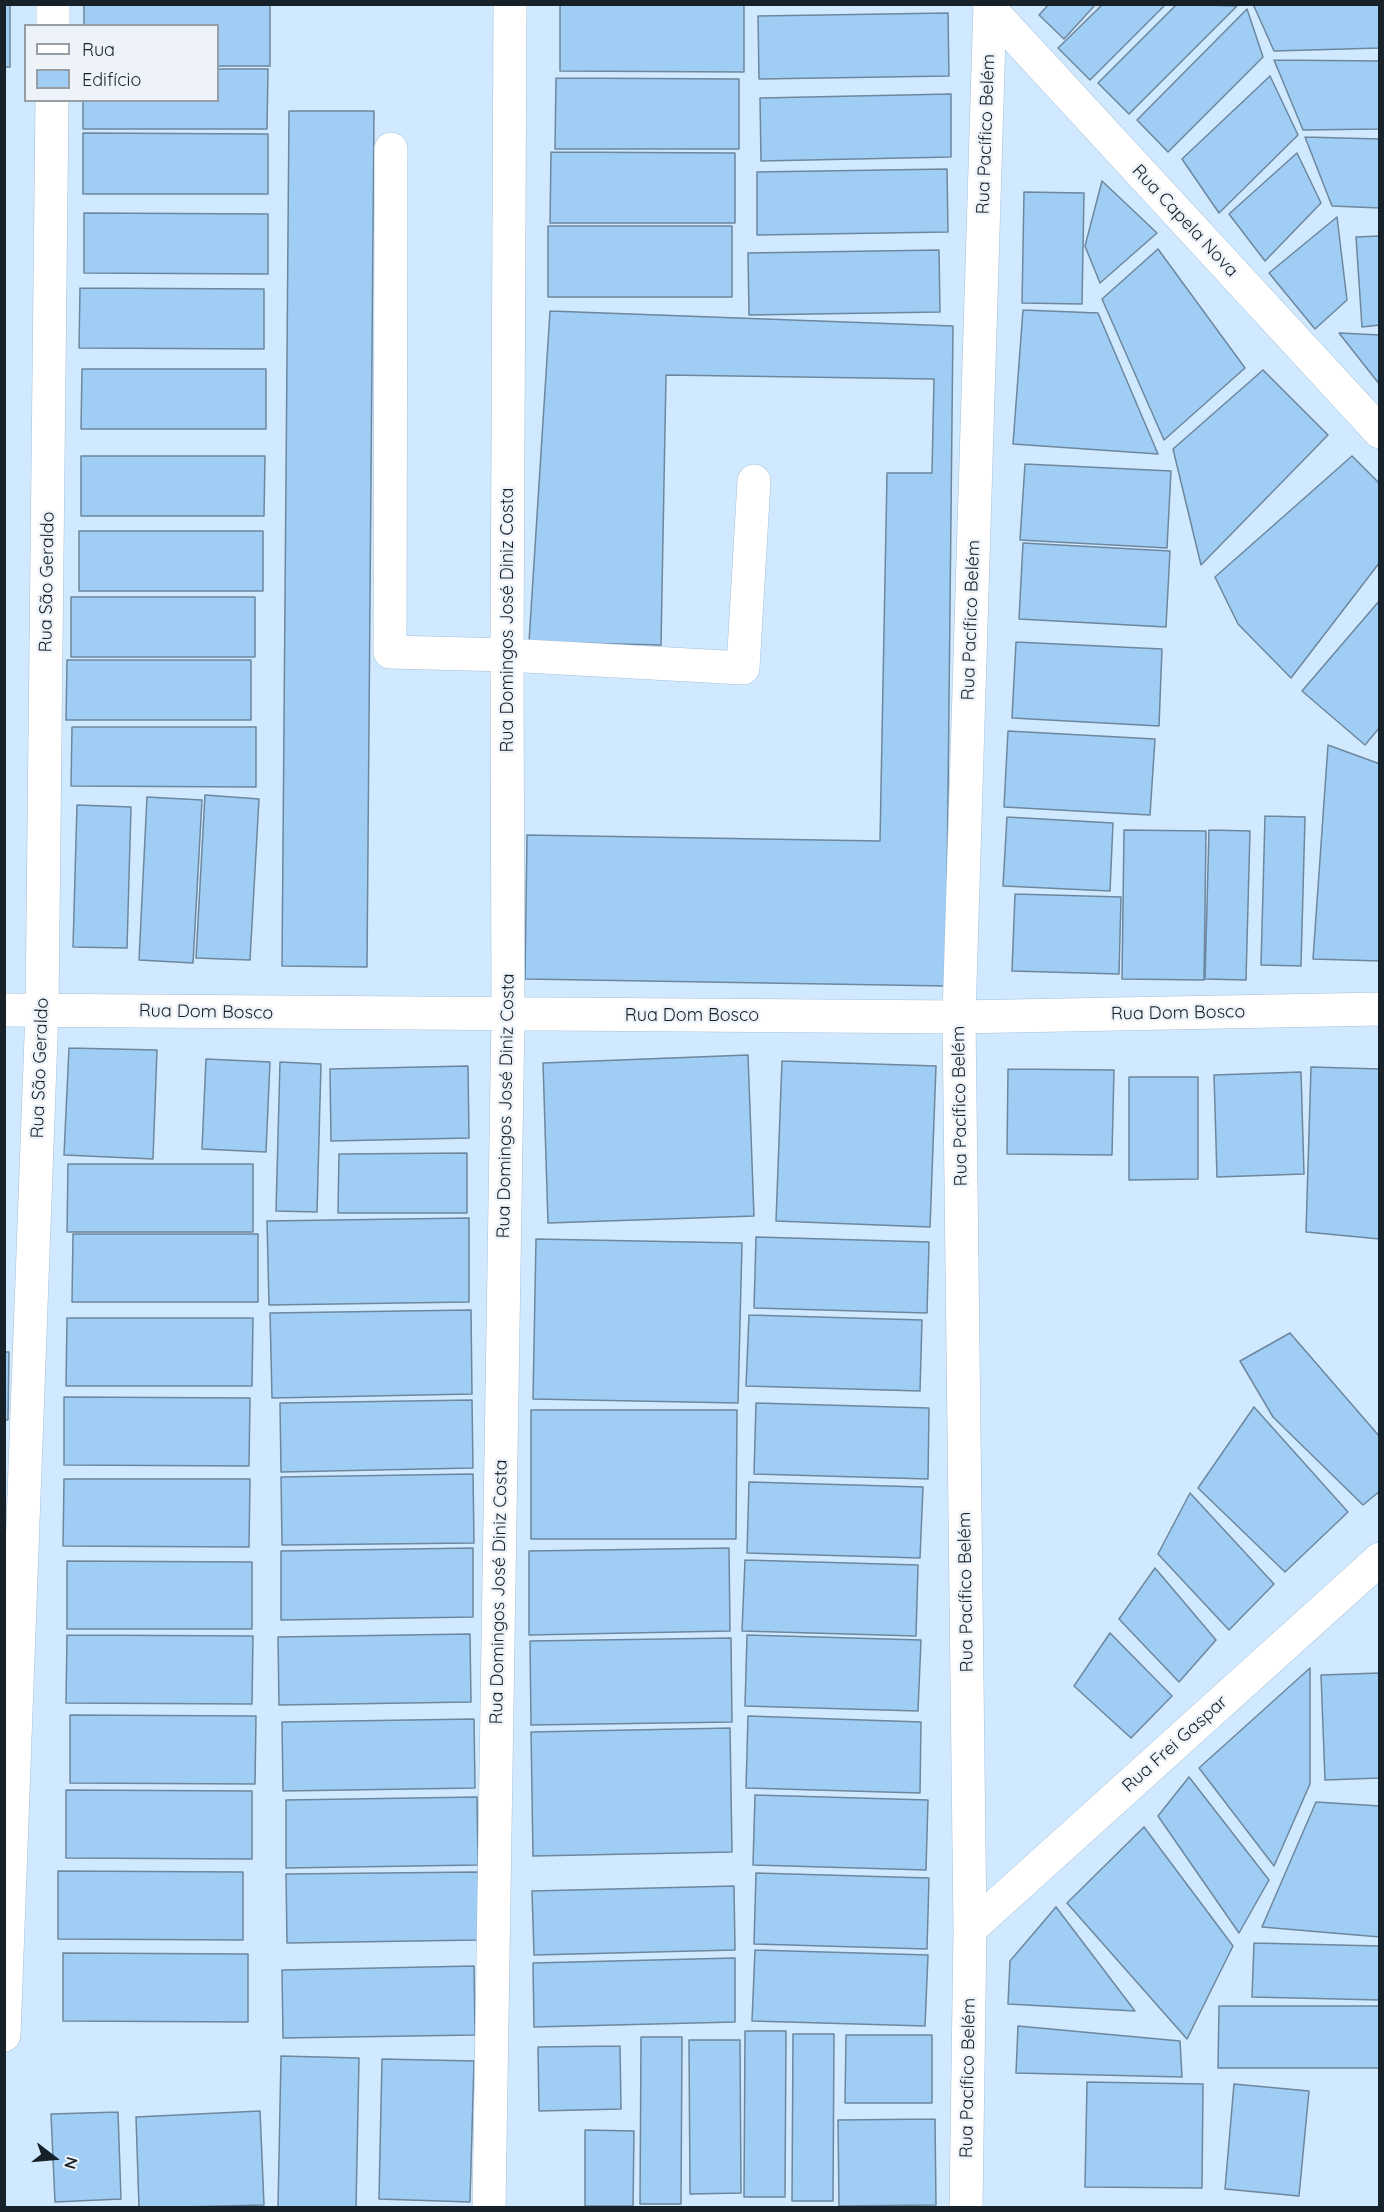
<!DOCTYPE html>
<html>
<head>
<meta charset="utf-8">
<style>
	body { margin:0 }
	#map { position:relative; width:1384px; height:2212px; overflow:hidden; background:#d1e9fe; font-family:Quicksand,sans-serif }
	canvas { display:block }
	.frame { position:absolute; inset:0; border:6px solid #16212a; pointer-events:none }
	.legend { position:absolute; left:24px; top:24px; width:195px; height:78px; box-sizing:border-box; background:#edf3f9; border:2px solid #979fa6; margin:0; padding:8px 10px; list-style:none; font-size:18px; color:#16212a }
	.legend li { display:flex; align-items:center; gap:12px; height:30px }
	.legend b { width:30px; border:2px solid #979fa6 }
	.north { position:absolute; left:24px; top:2128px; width:60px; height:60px; -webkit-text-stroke:4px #edf3f9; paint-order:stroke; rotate:106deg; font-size:16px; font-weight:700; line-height:24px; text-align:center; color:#16212a }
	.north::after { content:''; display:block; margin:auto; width:21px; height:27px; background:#16212a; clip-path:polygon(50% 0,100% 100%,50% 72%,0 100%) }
</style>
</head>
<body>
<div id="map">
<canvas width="1384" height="2212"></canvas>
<div class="frame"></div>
<ul class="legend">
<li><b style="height:8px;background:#fff"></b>Rua</li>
<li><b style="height:16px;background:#9fcdf4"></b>Edifício</li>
</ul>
<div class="north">N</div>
</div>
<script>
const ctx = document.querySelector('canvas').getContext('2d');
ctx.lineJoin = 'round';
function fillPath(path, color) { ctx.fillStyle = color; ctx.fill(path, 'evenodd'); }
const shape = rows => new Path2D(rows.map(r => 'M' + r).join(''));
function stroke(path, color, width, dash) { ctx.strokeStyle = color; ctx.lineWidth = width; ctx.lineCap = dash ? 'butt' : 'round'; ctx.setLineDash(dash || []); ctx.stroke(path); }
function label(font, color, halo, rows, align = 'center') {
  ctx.font = font + ' Quicksand,sans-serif'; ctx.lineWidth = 5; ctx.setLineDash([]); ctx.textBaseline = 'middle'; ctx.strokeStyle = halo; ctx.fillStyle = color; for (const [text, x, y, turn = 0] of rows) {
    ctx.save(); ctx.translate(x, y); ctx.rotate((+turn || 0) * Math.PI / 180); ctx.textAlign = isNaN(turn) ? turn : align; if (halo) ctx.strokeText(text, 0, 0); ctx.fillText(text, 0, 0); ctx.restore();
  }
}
const building = shape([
	[4,4,10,4,10,67,4,67,4,4],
	[84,4,270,4,270,66,218,66,218,26,84,26,84,4],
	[560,4,744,4,744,72,560,71,560,4],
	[1049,4,1096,4,1064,39,1039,15,1049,4],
	[1103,4,1166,4,1090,80,1058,48,1103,4],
	[1177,4,1237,6,1129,114,1098,83,1177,4],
	[1253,4,1380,4,1380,48,1274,51,1253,4],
	[1247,9,1263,57,1168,152,1137,120,1247,9],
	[948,13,949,76,759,79,758,16,948,13],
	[1274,60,1380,61,1380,129,1303,130,1274,60],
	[218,69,268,69,267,129,83,129,83,100,218,100,218,69],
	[1270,76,1298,135,1219,213,1182,159,1270,76],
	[556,78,739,79,739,149,555,149,556,78],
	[951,94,951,157,761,161,760,98,951,94],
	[289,111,374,111,367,967,282,966,289,111],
	[83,133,268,134,268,194,83,194,83,133],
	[1305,137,1380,139,1380,208,1332,206,1305,137],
	[551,152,735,153,735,223,550,223,551,152],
	[1297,153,1321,203,1265,261,1229,214,1297,153],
	[947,169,948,232,757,235,757,172,947,169],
	[1102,181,1157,233,1100,283,1085,246,1102,181],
	[1024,192,1084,193,1082,304,1022,303,1024,192],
	[84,213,268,214,268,274,84,273,84,213],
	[1337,217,1347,300,1315,329,1269,273,1337,217],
	[548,226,732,226,732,297,548,297,548,226],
	[1380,236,1380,325,1362,327,1356,237,1380,236],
	[1158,249,1245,368,1164,440,1102,299,1158,249],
	[939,250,940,312,749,315,748,253,939,250],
	[80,288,264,289,264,349,79,348,80,288],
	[1023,310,1098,313,1158,454,1013,444,1023,310],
	[550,311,953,326,946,986,525,979,527,835,880,841,887,473,932,473,934,379,666,375,661,645,529,642,550,311],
	[1339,333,1380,335,1380,385,1339,333],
	[82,369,266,369,266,429,81,429,82,369],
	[1263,370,1328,435,1201,565,1173,449,1263,370],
	[81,456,265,456,264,516,81,516,81,456],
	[1352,456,1380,484,1380,562,1291,678,1238,624,1215,577,1352,456],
	[1025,464,1171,471,1167,548,1020,540,1025,464],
	[79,531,263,531,263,591,79,591,79,531],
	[1023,543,1170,551,1166,627,1019,619,1023,543],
	[71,597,255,597,255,657,71,657,71,597],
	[1380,600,1380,727,1365,745,1302,691,1380,600],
	[1016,642,1162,649,1159,726,1012,718,1016,642],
	[67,660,251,660,251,720,66,720,67,660],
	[72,727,256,727,256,787,71,786,72,727],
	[1008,731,1155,739,1150,815,1004,807,1008,731],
	[1328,745,1380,764,1380,961,1313,959,1328,745],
	[205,795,259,799,250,960,196,958,205,795],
	[147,797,202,800,193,963,139,960,147,797],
	[77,805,131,807,127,948,73,947,77,805],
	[1265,816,1305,817,1301,966,1261,965,1265,816],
	[1007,817,1113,823,1110,891,1003,886,1007,817],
	[1124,830,1206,831,1204,980,1122,979,1124,830],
	[1209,830,1250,831,1246,980,1205,979,1209,830],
	[1015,894,1121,897,1119,974,1012,971,1015,894],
	[69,1048,157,1050,153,1159,64,1155,69,1048],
	[748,1055,754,1216,548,1223,543,1063,748,1055],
	[206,1059,270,1062,266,1152,202,1149,206,1059],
	[782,1061,936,1066,930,1227,776,1221,782,1061],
	[280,1062,321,1064,317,1212,276,1211,280,1062],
	[468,1066,469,1138,331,1141,330,1069,468,1066],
	[1311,1067,1380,1069,1380,1239,1306,1232,1311,1067],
	[1008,1069,1114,1070,1112,1155,1007,1154,1008,1069],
	[1301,1072,1304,1174,1217,1177,1214,1075,1301,1072],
	[1129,1077,1198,1077,1198,1179,1129,1180,1129,1077],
	[467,1153,467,1213,338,1213,339,1154,467,1153],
	[68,1164,253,1164,253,1232,67,1232,68,1164],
	[469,1218,469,1302,269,1305,267,1221,469,1218],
	[73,1234,258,1234,258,1302,72,1302,73,1234],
	[756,1237,929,1242,927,1313,754,1308,756,1237],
	[536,1239,742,1243,738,1403,533,1399,536,1239],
	[471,1310,472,1394,272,1398,270,1313,471,1310],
	[749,1315,922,1320,920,1391,746,1386,749,1315],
	[67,1318,253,1318,252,1386,66,1386,67,1318],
	[1290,1333,1380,1437,1380,1491,1363,1505,1273,1417,1240,1361,1290,1333],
	[4,1352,9,1352,8,1420,4,1420,4,1352],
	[64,1397,250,1398,249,1466,64,1465,64,1397],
	[472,1400,473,1468,281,1472,280,1403,472,1400],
	[756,1403,929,1408,928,1479,754,1474,756,1403],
	[1254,1407,1348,1512,1285,1572,1198,1488,1254,1407],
	[531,1410,737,1410,736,1539,531,1539,531,1410],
	[473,1474,474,1543,282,1545,281,1477,473,1474],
	[64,1479,250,1479,249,1547,63,1546,64,1479],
	[749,1482,923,1487,920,1558,747,1553,749,1482],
	[1190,1493,1274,1584,1229,1630,1158,1554,1190,1493],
	[473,1548,473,1617,281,1620,281,1551,473,1548],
	[729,1548,730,1631,529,1635,529,1551,729,1548],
	[745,1560,918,1565,916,1636,742,1631,745,1560],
	[67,1561,252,1562,252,1629,67,1629,67,1561],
	[1155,1568,1216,1640,1179,1682,1119,1619,1155,1568],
	[1110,1633,1172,1696,1131,1738,1074,1686,1110,1633],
	[470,1634,471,1702,279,1705,278,1637,470,1634],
	[67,1635,253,1636,252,1704,66,1703,67,1635],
	[747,1635,921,1640,918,1711,745,1706,747,1635],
	[731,1638,732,1722,531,1725,530,1641,731,1638],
	[1310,1668,1310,1784,1274,1866,1199,1768,1310,1668],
	[1380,1673,1380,1778,1325,1780,1321,1675,1380,1673],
	[70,1715,256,1716,255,1784,70,1783,70,1715],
	[748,1716,921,1722,920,1793,746,1788,748,1716],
	[474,1719,475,1788,283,1791,282,1722,474,1719],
	[730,1728,732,1852,533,1856,531,1732,730,1728],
	[1189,1777,1269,1880,1239,1933,1158,1816,1189,1777],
	[66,1790,252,1791,252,1859,66,1858,66,1790],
	[755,1795,928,1800,926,1870,753,1865,755,1795],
	[477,1797,478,1865,286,1868,286,1800,477,1797],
	[1316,1802,1380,1806,1380,1937,1262,1927,1316,1802],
	[1144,1827,1233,1946,1187,2039,1067,1903,1144,1827],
	[58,1871,243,1872,243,1940,58,1939,58,1871],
	[478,1872,478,1940,287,1943,286,1874,478,1872],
	[756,1873,929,1878,927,1949,754,1944,756,1873],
	[734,1886,735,1950,534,1955,532,1891,734,1886],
	[1056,1907,1135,2011,1008,2004,1010,1961,1056,1907],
	[1254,1943,1380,1946,1380,2000,1252,1997,1254,1943],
	[755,1950,928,1955,925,2026,752,2021,755,1950],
	[63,1953,248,1954,248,2022,63,2021,63,1953],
	[735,1958,735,2022,534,2027,533,1963,735,1958],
	[474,1966,475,2035,283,2038,282,1970,474,1966],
	[1219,2006,1380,2006,1380,2068,1218,2068,1219,2006],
	[1018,2026,1180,2041,1182,2077,1016,2073,1018,2026],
	[745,2031,786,2031,785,2197,744,2197,745,2031],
	[793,2034,834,2034,833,2201,792,2201,793,2034],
	[846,2035,932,2035,932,2103,845,2103,846,2035],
	[641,2037,682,2037,681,2204,640,2204,641,2037],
	[689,2040,740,2040,741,2193,690,2194,689,2040],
	[620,2046,621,2109,539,2111,538,2047,620,2046],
	[281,2056,359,2058,356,2208,278,2208,281,2056],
	[382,2059,474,2061,470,2202,379,2199,382,2059],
	[1087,2082,1203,2084,1202,2188,1085,2187,1087,2082],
	[1234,2084,1309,2091,1299,2196,1225,2189,1234,2084],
	[260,2111,264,2205,139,2208,136,2117,260,2111],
	[118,2112,121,2199,55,2202,51,2114,118,2112],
	[935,2119,936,2205,839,2206,838,2120,935,2119],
	[585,2130,634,2131,633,2206,585,2206,585,2130]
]);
const minor = shape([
	[990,9,1380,432],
	[53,26,53,4],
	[391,149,390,652,507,655,743,668,754,481],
	[4,1010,959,1017,1380,1009],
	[970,1929,1380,1559],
	[4,2035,42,1010,52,100],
	[489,2208,508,1015,507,655,510,4],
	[966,2208,970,1929,959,1017,990,4]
]);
const streetNames = [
	["Rua Pacífico Belém",986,134,-88],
	["Rua Capela Nova",1185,221,47],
	["Rua São Geraldo",47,582,-89],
	["Rua Domingos José Diniz Costa",508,620,-90],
	["Rua Pacífico Belém",971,620,-88],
	["Rua Dom Bosco",206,1012,1],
	["Rua Dom Bosco",1178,1013,-1],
	["Rua Dom Bosco",692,1016],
	["Rua São Geraldo",40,1068,-88],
	["Rua Domingos José Diniz Costa",506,1106,-89],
	["Rua Pacífico Belém",960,1106,-91],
	["Rua Domingos José Diniz Costa",499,1592,-89],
	["Rua Pacífico Belém",966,1592,-91],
	["Rua Frei Gaspar",1175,1744,-42],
	["Rua Pacífico Belém",968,2078,-89]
];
fillPath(building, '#9fcdf4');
stroke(building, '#6c879f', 1.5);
stroke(minor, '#a3c0da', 34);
stroke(minor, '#fff', 33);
label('18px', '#16212a', '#edf3f9', streetNames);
</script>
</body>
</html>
